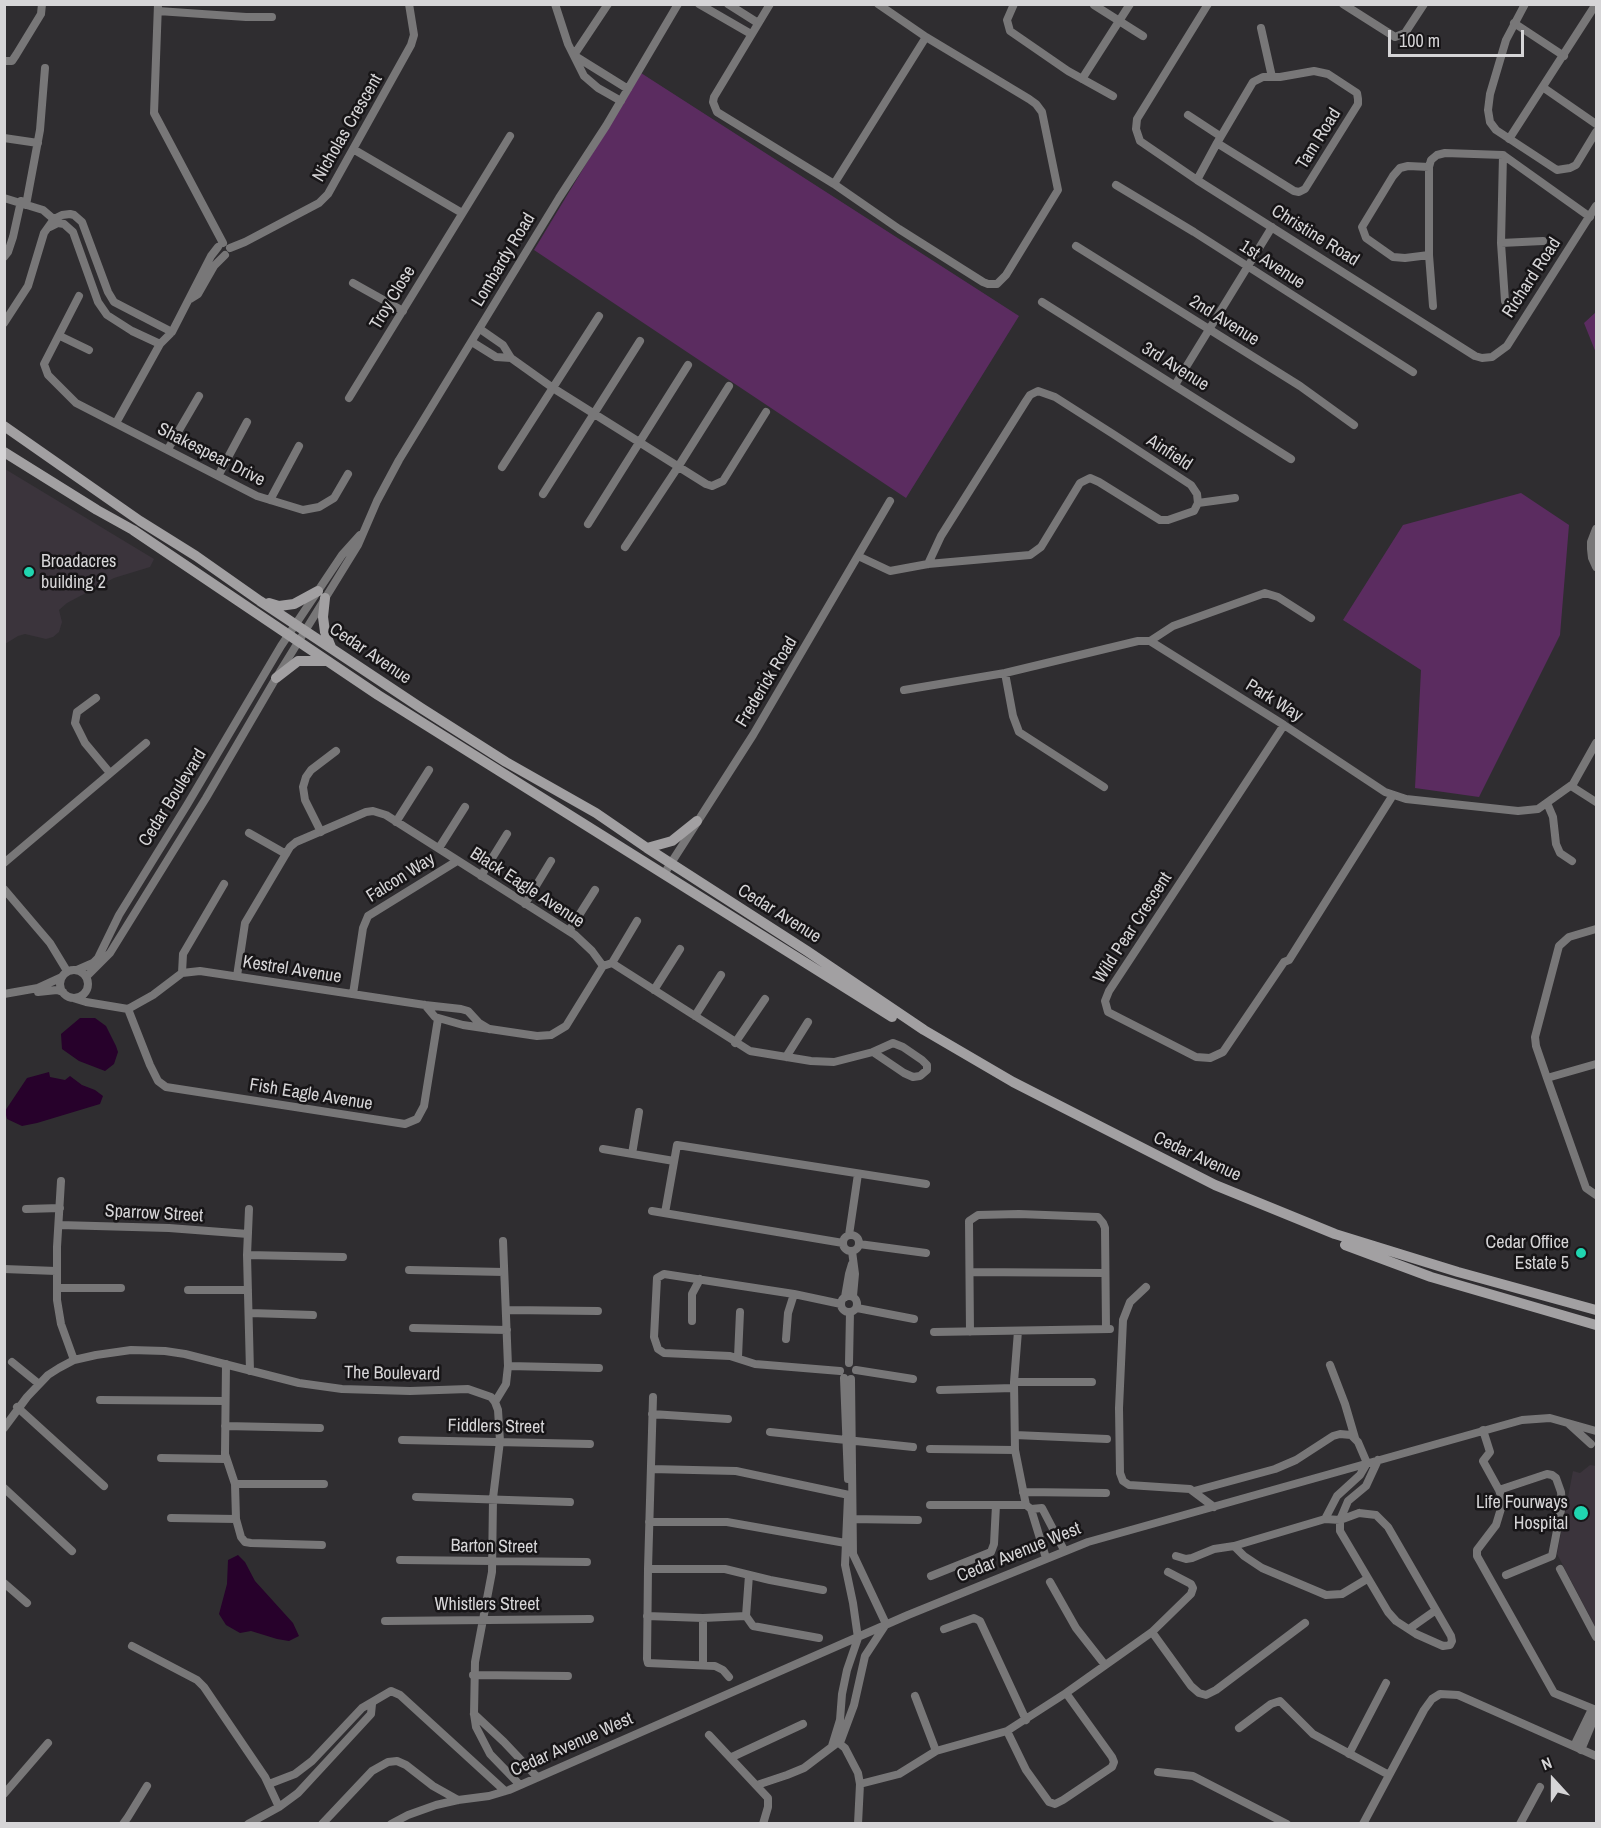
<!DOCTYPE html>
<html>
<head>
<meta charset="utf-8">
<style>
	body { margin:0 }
	#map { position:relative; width:1601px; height:1828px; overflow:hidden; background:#2f2d30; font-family:"Archivo Narrow",sans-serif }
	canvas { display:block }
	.frame { position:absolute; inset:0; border:6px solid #d6d5d7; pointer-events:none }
	.north { position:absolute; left:1523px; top:1750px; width:60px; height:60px; -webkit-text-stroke:4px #171517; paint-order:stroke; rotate:339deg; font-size:16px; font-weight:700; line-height:24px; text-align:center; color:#d6d5d7 }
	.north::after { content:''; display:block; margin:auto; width:21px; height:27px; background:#d6d5d7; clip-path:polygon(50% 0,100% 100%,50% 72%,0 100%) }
	.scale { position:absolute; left:1388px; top:30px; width:136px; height:27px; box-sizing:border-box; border:3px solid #d6d5d7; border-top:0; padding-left:8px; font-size:18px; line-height:21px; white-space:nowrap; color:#d6d5d7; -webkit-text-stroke:4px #171517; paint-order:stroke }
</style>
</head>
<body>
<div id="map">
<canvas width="1601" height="1828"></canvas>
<div class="frame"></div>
<div class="north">N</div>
<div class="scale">100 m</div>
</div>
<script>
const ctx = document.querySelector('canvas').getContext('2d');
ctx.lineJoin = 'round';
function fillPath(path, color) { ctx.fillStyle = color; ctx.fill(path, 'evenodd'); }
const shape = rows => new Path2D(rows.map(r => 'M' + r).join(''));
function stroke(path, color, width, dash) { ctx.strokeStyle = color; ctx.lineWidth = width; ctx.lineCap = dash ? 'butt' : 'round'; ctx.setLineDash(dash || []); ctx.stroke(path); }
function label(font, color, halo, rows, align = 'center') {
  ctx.font = font + ' "Archivo Narrow",sans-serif'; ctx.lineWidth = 5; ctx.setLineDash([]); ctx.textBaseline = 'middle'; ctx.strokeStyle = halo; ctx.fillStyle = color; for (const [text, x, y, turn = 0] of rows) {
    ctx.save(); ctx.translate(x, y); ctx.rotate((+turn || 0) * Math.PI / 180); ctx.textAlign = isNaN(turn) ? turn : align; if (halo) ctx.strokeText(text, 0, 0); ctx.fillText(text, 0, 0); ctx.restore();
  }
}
const built = shape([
	[5,469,154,559,150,567,114,578,67,603,59,610,62,622,59,632,53,637,46,639,25,634,18,636,5,644],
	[1590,1465,1596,1466,1596,1628,1557,1554,1573,1471,1580,1473]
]);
const green = shape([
	[641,73,1019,316,906,498,534,250],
	[1596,312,1596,353,1584,323],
	[1521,493,1569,525,1560,635,1479,797,1415,788,1421,670,1343,620,1403,525]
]);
const water = shape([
	[80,1018,95,1018,106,1026,116,1046,118,1052,114,1064,105,1071,79,1061,62,1049,61,1034],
	[49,1072,50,1077,65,1080,70,1076,82,1085,95,1090,103,1096,100,1104,37,1123,22,1126,7,1119,5,1111,27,1078],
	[238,1555,245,1562,255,1581,293,1623,299,1636,289,1641,277,1639,251,1631,240,1633,226,1625,219,1614,227,1584,228,1560]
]);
const street = shape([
	[158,4,154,113,223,243],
	[555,4,568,44,584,76,598,88,621,101],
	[699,4,751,34],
	[728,4,758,23],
	[770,4,714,97,713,102,717,112,834,184,899,229,983,282,988,284,997,284,1006,275,1058,190,1042,112,1036,104,1029,99,926,37,878,4],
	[1014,4,1007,20,1010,31,1068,71,1113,96],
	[1208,4,1137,119,1136,129,1140,141,1197,180,1475,356,1482,358,1492,357,1507,346,1596,206],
	[1343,4,1395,37,1405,33,1424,4],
	[1525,4,1506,40,1490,94,1488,110,1490,122,1496,130,1557,170,1570,168,1576,165,1596,132],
	[1094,5,1143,36],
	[158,11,246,17,272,17],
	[1514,23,1564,56],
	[1261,28,1272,77],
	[574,55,608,4],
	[575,56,628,89],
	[4,61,12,61,16,55,41,14,42,4],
	[1314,71,1328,74,1357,93,1358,99,1358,104,1305,189,1299,192,1294,191,1217,143,1253,82,1263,77,1280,77,1314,71],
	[1082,79,1130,4],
	[1544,88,1596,124],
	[1188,115,1220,136],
	[4,138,38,143],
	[1509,139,1596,4],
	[353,149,462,213],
	[1503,155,1501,243,1505,301],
	[1197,180,1217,143],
	[834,184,926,37],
	[1116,185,1194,232,1413,372],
	[4,198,43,210,57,222],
	[26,205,40,130,45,68],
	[50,227,58,223,64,224,73,232,98,302,107,315,132,331,160,344],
	[1501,243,1543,241],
	[1076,246,1300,386,1354,425],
	[230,248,245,242,319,203,328,194,411,45,414,35,409,4],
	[1429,255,1405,258,1393,257,1366,238,1362,227,1393,176,1400,168,1408,166,1429,167],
	[4,257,8,252,13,237,21,201],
	[353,283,403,311],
	[79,296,44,364,48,375,76,403,257,496,303,510,319,507,334,498,348,474],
	[190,299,198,294,214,266,225,255],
	[1042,302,1291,459],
	[1433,306,1429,255,1429,167,1431,160,1437,155,1445,153,1503,155,1590,217],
	[4,323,28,286,44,233,54,219,62,215,70,214,74,215,82,222,108,292,114,302,172,332],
	[480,329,503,345,511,358,553,388,706,484,712,486,723,481,766,412],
	[60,336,89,350],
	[472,342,496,357,511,358],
	[1175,385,1272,227],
	[349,398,510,136],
	[116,423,160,344,172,332,211,256,218,247],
	[168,449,199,396],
	[502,467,599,316],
	[218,476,247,422],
	[543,494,640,341],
	[270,500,299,446],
	[1198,503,1235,498],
	[588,524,688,365],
	[1596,529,1591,542,1591,549,1592,558,1596,567],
	[625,547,678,467,729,386],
	[858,556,890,571,928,564,1030,555,1041,547,1080,483,1090,478,1099,482,1160,520,1168,520,1194,511,1198,503,1197,494,1191,485,1113,434,1055,397,1038,391,1030,395,1026,401,941,536,928,564],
	[1150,641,1173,626,1265,593,1278,597,1311,618],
	[1005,673,1013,716,1019,732,1104,787],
	[904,690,1005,673,1138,641,1150,641,1284,725,1385,792,1406,799,1518,811,1538,809,1573,784,1596,743],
	[96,698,77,712,75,723,85,743,110,773],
	[1284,725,1109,991,1105,1001,1108,1012,1196,1057,1210,1058,1223,1052,1284,962,1289,960,1393,795],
	[1571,786,1596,802],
	[1547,803,1553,817,1556,844,1560,853,1572,861],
	[396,822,429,770],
	[321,832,305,800,303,787,306,777,311,770,336,751],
	[249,833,286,854],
	[439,848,465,807],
	[4,863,146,743],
	[664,874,753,735,890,501],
	[481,876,507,834],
	[4,889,50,943,67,971],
	[525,904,551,861],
	[1596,929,1569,937,1559,946,1535,1037,1536,1046,1547,1078,1586,1188,1596,1195],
	[569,931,595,890],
	[612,963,637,921],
	[603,966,612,963,750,1051,811,1061,834,1062,873,1052,893,1043,903,1047,922,1060,927,1065,927,1070,920,1076,913,1077,904,1073,873,1052],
	[77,970,93,963,98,958,119,915,187,805,281,646,342,555,360,535],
	'60 984a14 14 0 1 1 28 0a14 14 0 1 1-28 0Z',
	[182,973,183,954,224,884],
	[237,976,245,923,290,847,296,842,366,812,373,811,386,815,575,935,592,951,603,966],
	[86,977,110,953,206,798,276,678,358,545,377,501,399,460,559,198,606,126,678,4],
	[654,990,680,949],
	[38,992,57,990,63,992],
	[4,994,38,988,62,977],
	[353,994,363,928,368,916,457,861],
	[73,998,86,1002,128,1009,153,995,182,973,200,971,425,1005,461,1009,468,1011,479,1023,489,1029],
	[425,1005,435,1017,463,1025,537,1036,551,1035,566,1026,603,966],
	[128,1009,150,1065,158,1081,166,1087,405,1124,417,1119,424,1106,438,1019],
	[695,1016,721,975],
	[735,1043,765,999],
	[786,1057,808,1022],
	[1547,1078,1596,1064],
	[603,1149,674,1161],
	[632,1154,639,1112],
	[61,1181,57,1247,57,1300,61,1324,74,1360],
	[26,1209,60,1208],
	[249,1209,247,1255,250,1371],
	[652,1211,843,1243],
	[665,1213,677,1145,926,1184],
	[59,1225,169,1228,248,1234],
	'843 1243a8 8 0 1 1 16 0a8 8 0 1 1-16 0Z',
	[849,1235,858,1174],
	[859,1244,926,1253],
	[852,1251,855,1274,853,1296],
	[247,1255,343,1257],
	[4,1269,56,1271],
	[409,1270,504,1272],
	[970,1272,1105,1273],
	[1146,1287,1130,1302,1123,1320,1119,1408,1120,1473,1123,1481,1129,1485,1190,1489,1214,1507],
	[57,1288,121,1288],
	[188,1290,248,1290],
	'841 1304a8 8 0 1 1 16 0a8 8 0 1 1-16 0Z',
	[845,1297,849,1274,852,1264],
	[857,1308,914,1319],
	[507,1310,598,1311],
	[250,1313,313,1315],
	[692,1321,692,1294,700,1279],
	[413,1328,507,1330],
	[1018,1331,1014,1382,1015,1450,1026,1505,1031,1509,1046,1558],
	[934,1332,1110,1329],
	[970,1332,969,1221,978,1215,1019,1214,1098,1217,1103,1223,1105,1228,1106,1329],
	[786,1339,788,1313,794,1294],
	[738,1357,740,1312],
	[12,1362,39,1384],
	[849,1363,850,1312],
	[226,1364,225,1454,235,1484,236,1519,241,1537,245,1542,251,1543,322,1545],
	[1330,1365,1345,1404,1355,1438],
	[508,1366,599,1368],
	[856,1370,913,1379],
	[840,1371,755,1364,730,1356,664,1353,658,1349,654,1337,657,1278,664,1274,794,1294,841,1304],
	[844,1378,848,1479],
	[1014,1382,1092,1382],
	[940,1390,1014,1388],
	[653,1397,648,1569,725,1569,770,1580,823,1590],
	[100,1400,225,1401],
	[495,1402,506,1384,508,1366,503,1241],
	[17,1407,104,1486],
	[652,1414,728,1419],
	[1569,1424,1591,1444],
	[225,1426,320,1428],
	[4,1428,27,1397,48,1375,59,1368,74,1360,96,1355,131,1350,165,1351,185,1354,299,1383,342,1389,410,1391,468,1389,491,1397,495,1402,498,1410,500,1441,493,1498,492,1572,475,1662,474,1714,476,1727,490,1754,520,1785],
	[1483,1430,1490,1452,1483,1461,1499,1490,1503,1502,1496,1525,1477,1550,1477,1556,1554,1693,1596,1710],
	[770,1432,913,1447],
	[1015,1435,1107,1439],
	[402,1440,590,1444],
	[930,1449,1015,1450],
	[161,1458,225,1459],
	[651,1469,736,1471,849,1495],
	[235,1484,324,1484],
	[4,1488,72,1551],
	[1499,1490,1547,1474,1552,1475,1556,1478,1561,1492,1562,1505,1552,1556,1506,1575],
	[1194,1491,1275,1469,1296,1460,1333,1436,1340,1434,1351,1435,1358,1442,1367,1463,1360,1475,1337,1496,1325,1519],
	[1023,1492,1106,1493],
	[416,1497,570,1502],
	[930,1505,1026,1505],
	[1031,1509,1042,1508,1064,1550],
	[1359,1513,1376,1515,1388,1527,1451,1636,1452,1641,1450,1645,1443,1646,1416,1634,1396,1621,1388,1612,1340,1531,1340,1520,1359,1513],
	[171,1518,236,1519],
	[849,1519,918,1520],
	[649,1522,727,1522,851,1544],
	[1176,1556,1186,1559,1192,1558,1214,1549,1234,1546],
	[400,1560,587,1562],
	[648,1569,647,1659,648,1663,715,1666,723,1670,729,1677],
	[1560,1569,1596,1637],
	[749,1575,746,1616,753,1626,819,1638],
	[931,1576,991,1552,994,1544,996,1505],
	[1367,1579,1342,1594,1326,1595,1262,1568,1244,1556,1234,1546,1325,1519,1340,1520,1348,1501,1366,1486,1378,1460],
	[1050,1582,1076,1628,1105,1665],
	[4,1583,27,1603],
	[647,1616,703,1618,746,1616],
	[703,1618,703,1664],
	[385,1621,590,1619],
	[944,1629,974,1618,980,1621,1026,1720],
	[1409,1629,1436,1610],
	[1152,1632,1191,1686,1199,1693,1206,1695,1216,1690,1305,1623],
	[132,1646,197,1680,204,1687,265,1777,279,1807],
	[473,1675,568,1676],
	[915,1696,936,1751],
	[474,1714,504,1742,537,1777],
	[1239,1728,1271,1704,1280,1701,1313,1734,1389,1775],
	[1007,1731,1026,1770,1049,1802,1055,1804,1063,1800,1112,1767,1114,1762,1112,1757,1066,1693],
	[709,1735,768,1798,768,1807,763,1824],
	[835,1740,845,1748,858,1773,860,1784,858,1824],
	[832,1746,840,1720,842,1694,847,1670,858,1638,853,1603,845,1565,848,1497],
	[1574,1746,1592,1709],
	[1581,1750,1596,1714],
	[1349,1754,1386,1683],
	[732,1757,803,1724],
	[1158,1772,1193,1776,1287,1824],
	[269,1784,295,1774,312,1761,362,1708,391,1691,400,1695,505,1791],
	[860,1784,899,1774,936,1751,1007,1731,1066,1693,1152,1632,1191,1594,1193,1588,1191,1584,1168,1572],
	[757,1785,787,1775,804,1768,841,1740,854,1705,865,1656,886,1624,853,1554,851,1379],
	[4,1794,48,1743],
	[123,1824,128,1817,147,1786],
	[248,1824,279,1807,298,1793,371,1714,372,1704],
	[322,1824,372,1771,388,1762,397,1761,406,1765,433,1786,458,1800],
	[391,1824,408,1815,436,1805,458,1800,489,1796,509,1790,908,1615,1088,1542,1522,1420,1550,1418,1596,1431],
	[1363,1824,1424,1710,1432,1699,1440,1694,1458,1695,1596,1756],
	[1520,1824,1540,1787]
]);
const secondary = shape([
	[4,426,140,521,196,556,260,601,421,708,506,762,596,813,647,848,807,951,924,1030,1013,1082,1215,1185,1335,1234,1458,1272,1596,1310],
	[4,452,97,510,133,530,378,695,892,1017],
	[325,598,323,617,325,632,331,647],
	[269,603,279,606,294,604,318,591],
	[276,678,298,661,326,661],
	[647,848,672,841,697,821],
	[1345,1245,1431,1277,1596,1325]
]);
const markers = [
	[29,572,6,"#20d5b0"],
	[1581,1253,6,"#20d5b0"],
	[1581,1513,8,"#20d5b0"]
];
const streetNames = [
	["Nicholas Crescent",348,128,-60],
	["Tam Road",1319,139,-58],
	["Christine Road",1315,236,32],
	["Lombardy Road",504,260,-59],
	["1st Avenue",1272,265,33],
	["Richard Road",1532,278,-57],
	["Troy Close",393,298,-59],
	["2nd Avenue",1224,321,32],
	["3rd Avenue",1175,367,32],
	["Ainfield",1169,453,33],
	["Shakespear Drive",211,455,27],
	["Cedar Avenue",370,654,34],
	["Frederick Road",767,682,-59],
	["Park Way",1274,701,32],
	["Cedar Boulevard",173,798,-58],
	["Falcon Way",401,878,-32],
	["Black Eagle Avenue",527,888,33],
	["Cedar Avenue",779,914,32],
	["Wild Pear Crescent",1133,928,-57],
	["Kestrel Avenue",292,970,9],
	["Fish Eagle Avenue",311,1095,9],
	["Cedar Avenue",1197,1157,25],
	["Sparrow Street",154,1214,3],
	["The Boulevard",392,1374,1],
	["Fiddlers Street",496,1427,1],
	["Barton Street",494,1547,1],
	["Cedar Avenue West",1019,1553,-22],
	["Whistlers Street",487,1605],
	["Cedar Avenue West",572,1745,-24]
];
const poiNames = [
	["Broadacres",41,562,"left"],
	["building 2",41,583,"left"],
	["Cedar Office",1569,1243],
	["Estate 5",1569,1264],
	["Life Fourways",1568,1503],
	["Hospital",1568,1524]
];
fillPath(built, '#3b343c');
fillPath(green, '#5b2c60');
fillPath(water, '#27012b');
stroke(street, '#787778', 8);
stroke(secondary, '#a2a0a2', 10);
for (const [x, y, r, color] of markers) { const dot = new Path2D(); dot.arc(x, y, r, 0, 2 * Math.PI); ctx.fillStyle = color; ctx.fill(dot); stroke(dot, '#171517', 2); }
label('18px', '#d6d5d7', '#171517', streetNames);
label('18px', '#d6d5d7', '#171517', poiNames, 'right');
</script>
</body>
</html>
